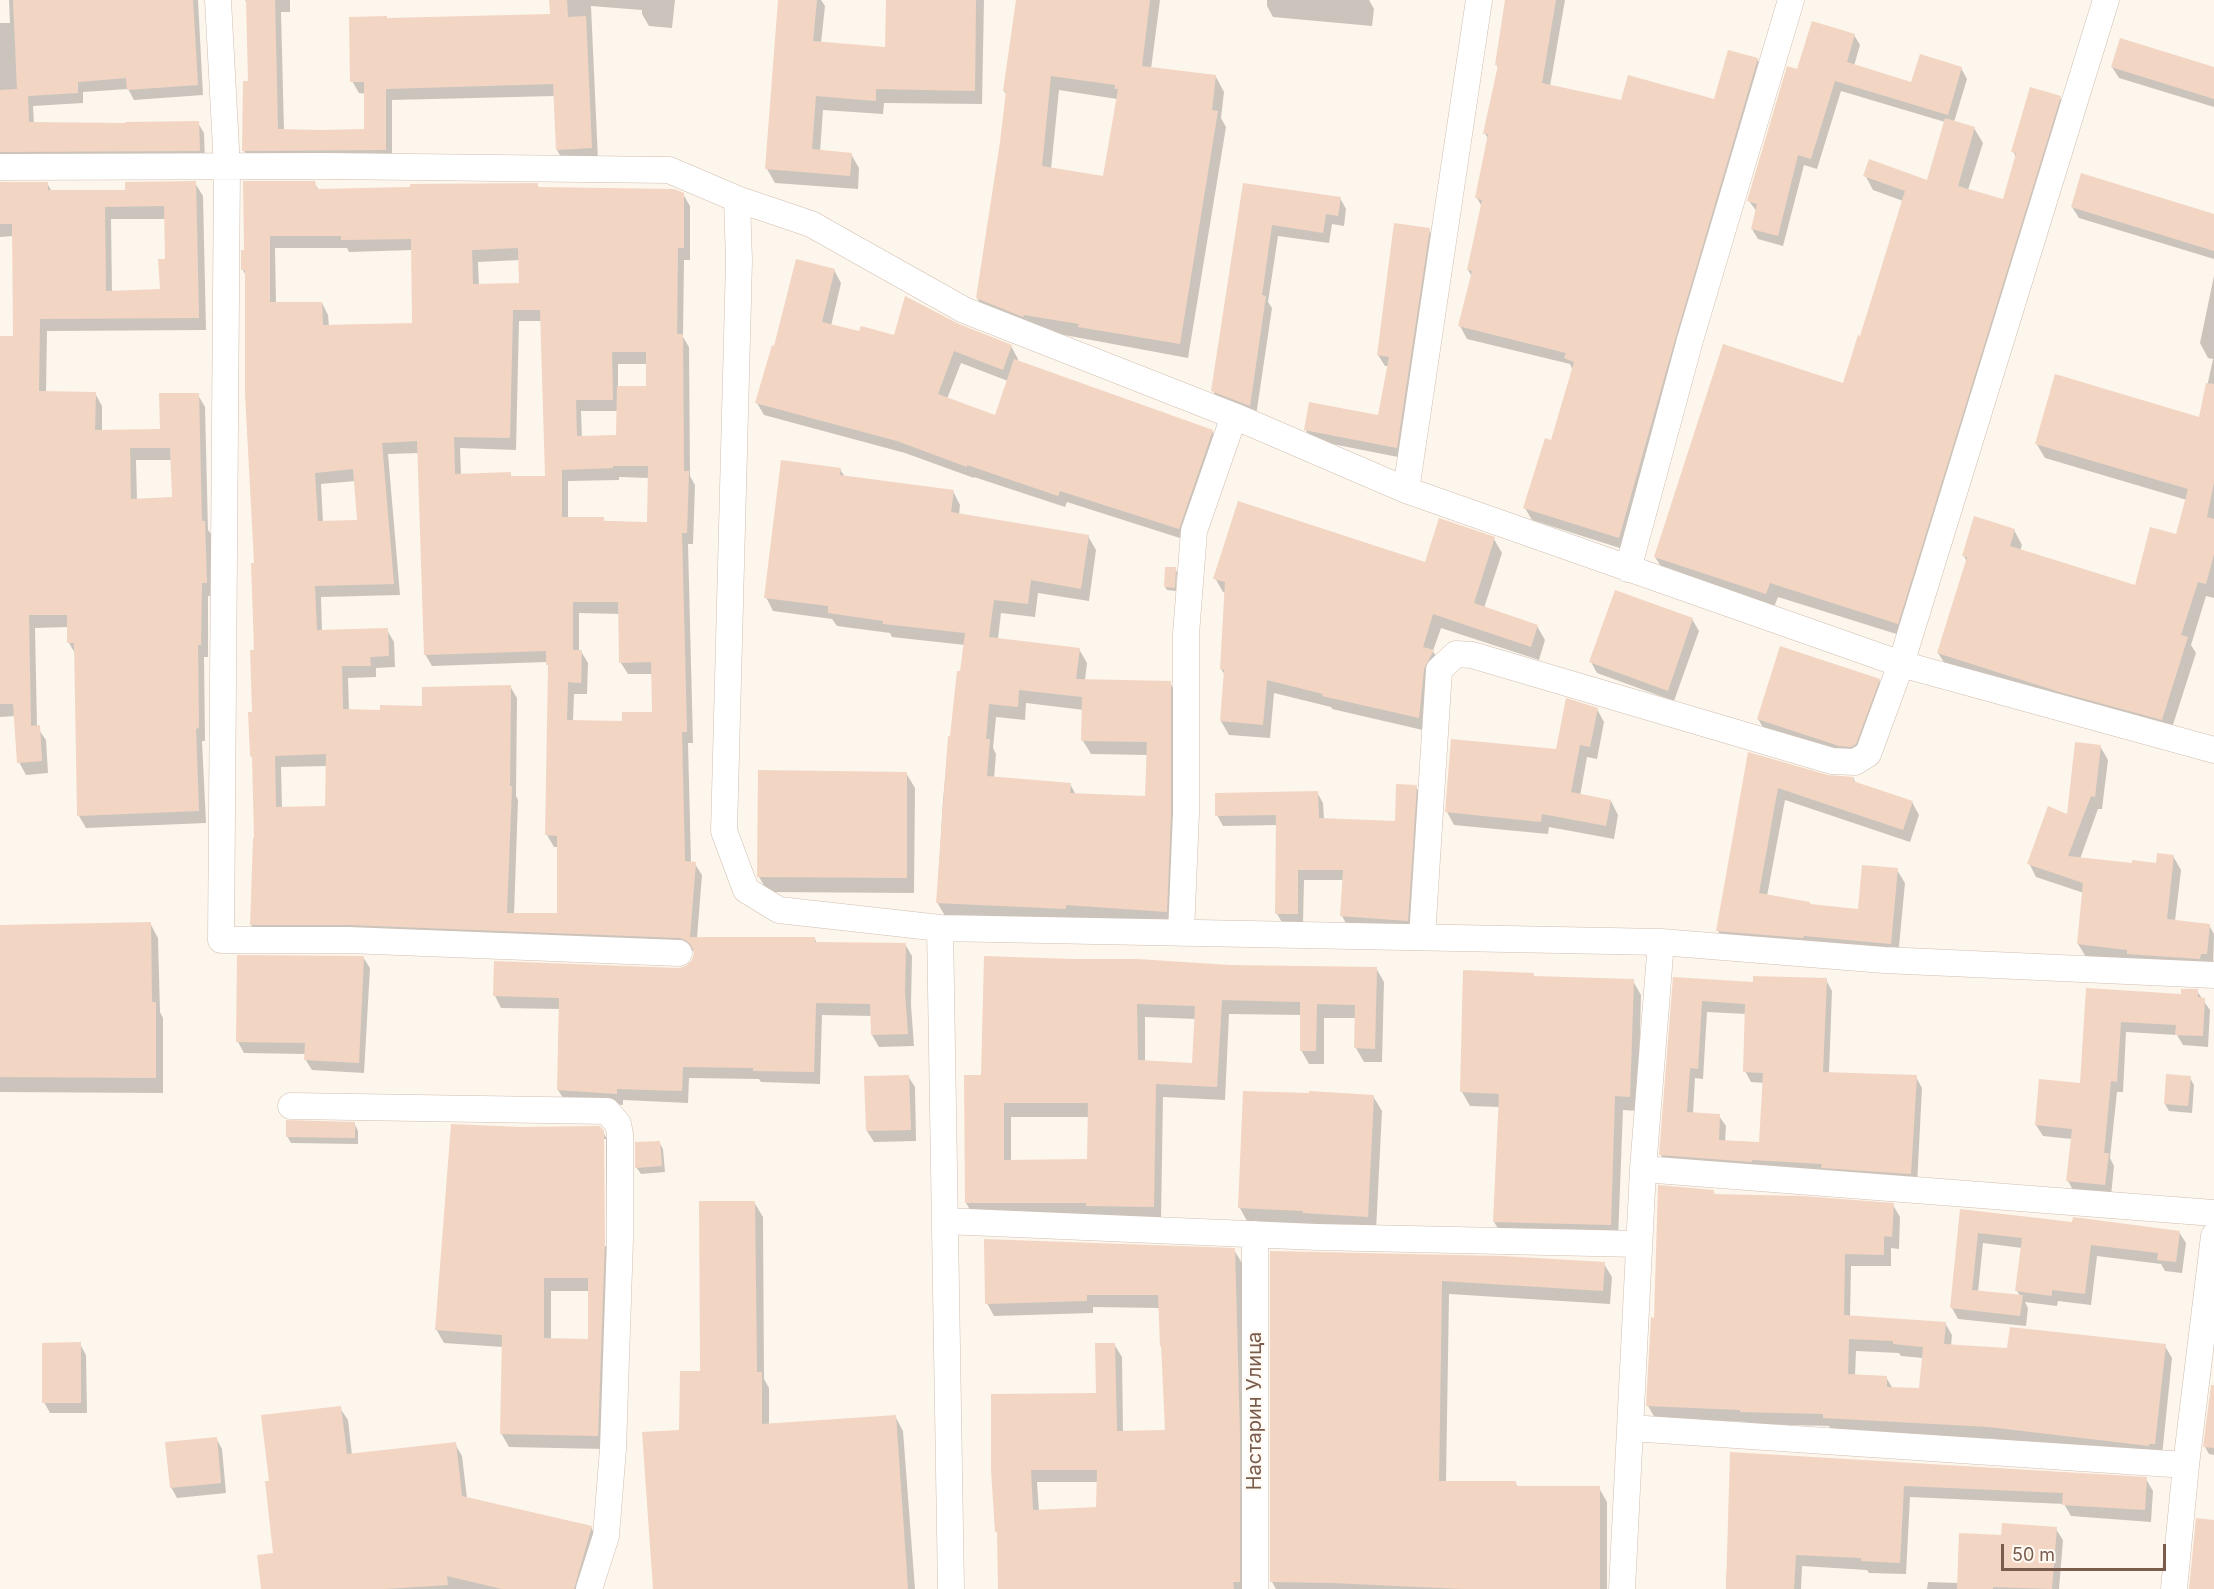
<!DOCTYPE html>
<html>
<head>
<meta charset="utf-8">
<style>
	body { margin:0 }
	#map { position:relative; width:2214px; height:1589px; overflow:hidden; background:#fdf6ec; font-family:Inter,sans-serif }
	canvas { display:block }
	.scale { position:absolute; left:2001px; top:1544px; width:165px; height:27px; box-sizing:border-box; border:3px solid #7a5c4d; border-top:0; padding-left:8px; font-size:18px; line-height:21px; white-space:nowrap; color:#7a5c4d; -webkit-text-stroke:4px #fffaf3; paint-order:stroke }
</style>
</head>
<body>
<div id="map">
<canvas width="2214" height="1589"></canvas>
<div class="scale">50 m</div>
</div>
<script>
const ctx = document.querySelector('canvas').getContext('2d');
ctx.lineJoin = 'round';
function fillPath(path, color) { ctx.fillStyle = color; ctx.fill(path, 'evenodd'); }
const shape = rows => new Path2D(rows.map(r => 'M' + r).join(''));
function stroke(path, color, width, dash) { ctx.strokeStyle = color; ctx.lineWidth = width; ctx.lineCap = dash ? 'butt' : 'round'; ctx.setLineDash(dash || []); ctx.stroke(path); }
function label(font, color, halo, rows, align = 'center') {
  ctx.font = font + ' Inter,sans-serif'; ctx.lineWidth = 4.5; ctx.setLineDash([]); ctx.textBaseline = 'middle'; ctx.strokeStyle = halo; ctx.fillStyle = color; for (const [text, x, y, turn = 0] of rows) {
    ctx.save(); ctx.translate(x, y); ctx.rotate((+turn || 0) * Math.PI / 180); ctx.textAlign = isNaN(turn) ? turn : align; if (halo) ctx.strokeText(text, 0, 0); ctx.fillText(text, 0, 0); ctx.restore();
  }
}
const shadow = shape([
	[9,0,198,0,203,95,134,100,128,89,83,92,83,103,33,106,34,124,198,123,204,133,205,161,0,164,0,23,10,23],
	[245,0,290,0,290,12,281,12,284,131,366,130,366,94,359,93,352,81,387,19,551,15,551,0,675,0,672,28,649,26,642,14,642,10,591,6,598,160,564,162,557,150,555,96,392,100,392,161,251,163,244,151,249,83,248,5],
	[780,0,821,0,825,6,821,43,887,49,887,0,984,0,982,104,884,103,883,114,823,110,820,152,851,154,859,168,858,189,775,183,767,169],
	[1018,0,1160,0,1151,69,1216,77,1224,92,1221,118,1226,127,1188,358,1032,329,986,313,977,298,1002,142,1007,95,1004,91],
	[1059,90,1117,99,1104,178,1051,169],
	[1267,0,1369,0,1374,9,1372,26,1273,17,1267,6],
	[1507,0,1565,0,1550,86,1622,102,1715,101,1757,59,1765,72,1626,550,1532,520,1525,508,1552,442,1573,371,1570,364,1467,339,1460,326,1472,277,1468,270,1482,207,1477,198,1488,139,1485,133,1499,69,1496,64],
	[1854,35,1860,45,1854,66,1912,84,1961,68,1967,79,1954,122,1974,128,1983,143,1968,190,2004,201,2016,157,2013,151,2060,98,2068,112,1906,637,1778,597,1774,607,1664,571,1655,557,1844,385,1861,338,1903,201,1873,190,1865,175,1928,182,1945,122,1841,91,1817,169,1804,165,1783,246,1758,239,1752,229,1757,212,1749,201,1798,71],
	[2112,67,2214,69,2214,107,2119,78],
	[47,183,52,192,126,192,195,183,203,196,206,330,47,331,46,393,95,393,102,406,102,431,161,430,198,395,205,407,208,530,212,535,214,596,208,596,208,657,204,657,205,741,202,741,206,823,86,828,79,816,76,655,69,643,69,627,35,628,37,727,46,740,48,773,26,775,19,762,16,716,0,717,0,338,15,338,14,236,0,237,0,187],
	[111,219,166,219,166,260,161,291,112,292],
	[136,460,172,460,173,499,137,500],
	[314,183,319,190,537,185,540,189,683,194,690,206,690,260,684,260,683,337,689,347,690,476,695,485,693,544,688,544,693,743,688,743,691,863,695,864,702,875,697,938,815,939,817,943,905,944,912,956,911,1005,914,1046,879,1047,872,1035,872,1016,822,1015,820,1084,761,1082,759,1079,689,1078,688,1103,623,1100,623,1105,565,1101,558,1090,560,1009,501,1008,495,996,495,962,679,969,687,967,693,961,696,952,687,949,258,936,251,925,254,839,254,760,251,756,249,714,253,714,255,564,246,276,243,270,243,252],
	[275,248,347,248,349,252,413,250,414,324,329,327,328,315,322,303,276,303],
	[520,260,521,285,479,286,478,262],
	[519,321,542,321,546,478,512,478,510,474,461,475,460,448,516,450],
	[618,364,648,364,648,387,618,387],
	[581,411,618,411,618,436,582,438],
	[419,453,425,654,432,666,547,662,549,667,547,835,554,847,558,847,559,915,514,915,518,800,516,796,517,698,510,686,424,708,381,712,349,711,348,678,376,677,376,668,395,667,394,642,387,630,322,632,321,597,400,595,388,454],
	[619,477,649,478,648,523,568,519,568,481,619,480],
	[356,481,359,522,323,522,321,484],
	[579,613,620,614,621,663,628,674,653,674,653,713,623,722,573,721,574,694,587,694,588,663,581,651,579,651],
	[328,766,326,807,282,808,281,767],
	[1244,184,1340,198,1346,209,1344,226,1332,224,1329,243,1278,236,1268,302,1272,308,1256,416,1219,402,1213,391],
	[2072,207,2214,215,2214,259,2079,218],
	[1429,230,1435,241,1403,458,1312,440,1305,429,1379,417,1388,366,1385,366,1378,355],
	[834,270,841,283,831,326,860,333,895,337,1011,346,1018,359,1017,362,1212,431,1220,443,1186,540,1067,502,1065,507,974,477,974,478,905,453,764,415,757,403,775,348],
	[961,363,1008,381,996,417,947,399],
	[2214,276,2214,598,2206,596,2191,645,2196,653,2170,734,1947,667,1938,653,1967,562,1964,556,2014,530,2022,545,2020,551,2136,587,2177,536,2187,500,2045,458,2036,443,2200,419,2213,359,2208,358,2200,343],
	[840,469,845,477,953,491,960,505,959,515,1088,536,1096,550,1089,601,1038,593,1035,617,1001,613,998,639,1079,649,1087,663,1085,680,1170,683,1178,696,1174,925,945,916,937,902,943,800,949,737,952,738,965,645,892,637,890,633,837,626,832,619,773,611,766,597],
	[1026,703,1084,710,1083,741,1091,754,1148,755,1146,797,1076,795,1070,784,994,778,996,754,993,748,996,717,1025,720],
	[1494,539,1502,553,1484,608,1537,626,1545,640,1539,660,1441,628,1433,651,1441,665,1427,731,1332,709,1331,707,1274,693,1270,738,1229,735,1221,721,1225,675,1221,669,1225,593,1223,592,1215,578,1426,564],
	[1175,569,1177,572,1176,591,1167,590,1165,587],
	[1692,619,1699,631,1674,701,1597,673,1591,662],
	[1879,680,1887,695,1864,759,1767,734,1758,719],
	[1597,709,1604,722,1597,759,1587,757,1580,796,1611,801,1618,815,1614,839,1549,827,1548,834,1454,825,1447,812,1557,751],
	[2100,746,2108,760,2102,809,2098,809,2080,859,2133,865,2157,864,2173,856,2181,870,2175,921,2209,925,2214,934,2213,967,2086,957,2078,944,2084,893,2036,877,2029,863,2069,816],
	[1749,754,1828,777,1853,778,1856,783,1912,802,1919,815,1910,842,1785,800,1767,896,1810,906,1860,910,1897,870,1905,883,1898,957,1725,944,1718,931],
	[906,773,915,788,914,893,768,892,759,877],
	[1416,787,1422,797,1413,931,1348,927,1342,916,1344,880,1304,880,1303,924,1283,924,1277,914,1277,825,1223,826,1217,815,1317,792,1323,803,1324,819,1396,822],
	[150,923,158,938,160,1012,163,1018,163,1093,0,1092,0,926],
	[363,957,370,968,364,1073,312,1070,305,1059,305,1054,244,1053,238,1042],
	[986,957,1230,966,1376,968,1384,982,1382,1062,1364,1062,1356,1048,1356,1018,1324,1018,1324,1064,1309,1064,1301,1050,1302,1015,1229,1014,1225,1100,1163,1097,1161,1220,974,1216,966,1203,982,1077],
	[1145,1017,1196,1019,1194,1065,1145,1062],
	[1011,1117,1089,1117,1089,1161,1011,1161],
	[1533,974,1535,978,1633,981,1641,995,1638,1111,1623,1110,1618,1239,1503,1236,1494,1222,1500,1107,1470,1106,1462,1092],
	[1675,979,1755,984,1826,980,1832,991,1829,1073,1916,1077,1922,1088,1917,1185,1667,1166,1661,1155],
	[1707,1012,1746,1014,1745,1071,1751,1082,1764,1083,1761,1144,1725,1142,1726,1126,1719,1116,1693,1114,1695,1078,1703,1079],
	[2087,990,2182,996,2197,991,2210,1010,2208,1047,2183,1045,2177,1035,2126,1032,2123,1092,2117,1092,2110,1158,2114,1166,2111,1196,2074,1192,2068,1181,2072,1139,2043,1136,2036,1125,2081,1085],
	[908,1076,915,1087,916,1141,874,1142,867,1131,865,1078],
	[2190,1078,2194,1085,2192,1113,2169,1111,2165,1104],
	[1373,1096,1382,1111,1376,1231,1248,1223,1240,1208],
	[354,1123,358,1131,358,1144,291,1143,287,1136],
	[603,1132,611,1146,605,1449,509,1447,501,1433,503,1347,444,1343,436,1329],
	[603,1139,606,1139,607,1246,604,1246],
	[551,1291,589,1291,589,1341,551,1339],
	[659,1142,663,1149,665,1172,641,1174,636,1167],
	[1713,1191,1716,1196,1893,1205,1900,1217,1899,1249,1891,1248,1891,1266,1851,1266,1850,1317,1945,1323,1952,1335,1951,1346,2009,1350,2165,1346,2172,1358,2162,1456,2155,1457,1996,1439,1831,1430,1829,1426,1749,1424,1748,1422,1655,1418,1648,1406,1655,1319],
	[1856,1351,1899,1353,1901,1356,1923,1358,1921,1390,1893,1389,1886,1377,1855,1376],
	[754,1202,763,1217,764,1379,769,1388,769,1425,895,1416,903,1431,915,1589,655,1589,681,1431,702,1373],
	[1962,1210,2073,1224,2179,1232,2186,1243,2182,1273,2165,1271,2161,1264,2097,1256,2091,1305,2058,1301,2057,1306,2025,1302,2028,1308,2026,1326,1958,1319,1952,1308],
	[1983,1243,2022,1248,2017,1291,2020,1296,1978,1292],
	[1234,1250,1242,1263,1247,1450,1247,1589,999,1589,998,1535,997,1532,993,1470,1098,1395,1114,1344,1122,1357,1123,1433,1166,1432,1160,1308,1093,1307,1093,1313,994,1316,987,1303],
	[1037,1482,1098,1482,1098,1509,1039,1511],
	[1272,1253,1604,1264,1612,1277,1610,1304,1449,1294,1446,1482,1515,1482,1518,1488,1599,1488,1607,1502,1607,1589,1276,1589,1272,1582],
	[80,1344,86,1355,87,1413,50,1413,44,1402],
	[2214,1394,2214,1455,2209,1454,2205,1447],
	[340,1408,348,1420,352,1455,455,1444,462,1456,467,1498,591,1527,598,1540,584,1589,262,1589,274,1555,270,1482],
	[216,1438,222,1449,226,1493,177,1498,171,1487],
	[1732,1453,2146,1479,2153,1491,2151,1522,2071,1516,2064,1504,1910,1497,1906,1574,1869,1573,1867,1570,1802,1566,1801,1589,1726,1589],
	[2056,1529,2063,1540,2059,1589,1927,1589,1928,1582,1959,1583,2002,1536]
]);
const building = shape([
	[13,0,193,0,198,85,127,90,126,78,78,82,78,93,28,96,29,122,125,123,125,122,199,121,200,151,0,152,0,90,17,89],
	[246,0,275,0,278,129,321,130,364,129,364,82,350,82,349,17,387,16,387,18,550,14,549,0,567,0,568,17,586,16,592,148,556,150,553,84,386,89,386,150,242,151,243,81,248,81],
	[778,0,817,0,813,41,885,47,886,0,976,0,975,91,876,89,876,101,816,96,812,149,852,153,850,176,765,169],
	[1016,0,1150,0,1142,66,1216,75,1212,110,1218,111,1180,344,1078,327,1079,324,1024,315,1023,317,976,298,1000,142,1006,91,1003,91],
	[1051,76,1115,85,1115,89,1118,89,1103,176,1042,166],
	[1505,0,1556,0,1542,83,1621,100,1628,75,1714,99,1728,50,1758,58,1676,336,1619,538,1523,508,1545,438,1551,440,1574,362,1564,358,1566,353,1458,326,1472,271,1467,270,1482,200,1475,198,1488,134,1483,134,1498,65,1495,65],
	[1812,21,1855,34,1847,62,1911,82,1920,54,1962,67,1948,115,1835,81,1811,159,1798,155,1778,236,1751,229,1757,204,1747,201,1787,66,1797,69],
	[2120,38,2214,67,2214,99,2111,67],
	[2030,87,2061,96,1898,624,1770,583,1766,594,1654,557,1723,344,1843,383,1858,335,1860,336,1905,191,1863,176,1869,159,1927,180,1945,118,1975,127,1958,186,2003,199,2016,153,2011,152],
	[2081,173,2214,214,2214,251,2071,207],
	[196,181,199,318,40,319,39,391,96,392,95,430,160,429,159,393,199,393,202,521,205,521,207,583,202,583,201,645,198,645,199,728,196,729,199,811,77,816,74,643,67,643,67,615,29,615,31,726,40,725,42,761,17,763,13,704,0,704,0,336,13,336,12,224,0,224,0,182,48,182,48,190,125,190,125,182],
	[164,206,165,259,158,259,160,289,106,291,105,207],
	[130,448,170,448,172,497,131,499],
	[243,181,315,181,317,189,410,187,410,184,538,183,538,187,674,189,684,193,684,248,678,248,677,334,683,334,684,471,689,471,687,533,682,533,687,732,682,732,685,861,696,862,690,937,815,937,815,942,906,943,905,992,908,1034,871,1035,870,1004,816,1003,814,1072,753,1071,753,1068,683,1067,682,1091,617,1089,617,1094,557,1090,559,998,493,996,494,961,679,968,686,966,692,960,694,953,692,947,687,941,680,938,349,925,250,925,253,838,254,838,252,756,250,756,248,712,252,712,250,650,254,650,251,563,254,563,245,394,245,270,241,270,241,250,244,250],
	[270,236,341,236,341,240,411,239,412,323,323,325,322,302,270,302],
	[518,248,519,283,473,284,472,250],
	[513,310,540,310,545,476,511,476,511,472,455,474,454,437,510,438],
	[612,352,646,352,646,386,617,386,616,435,577,436,576,400,613,400],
	[417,441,424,655,546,651,546,665,548,665,545,835,557,836,557,913,507,913,512,786,510,786,511,685,422,687,422,706,380,705,380,710,343,709,342,666,371,666,370,657,389,656,388,628,317,630,315,586,394,584,382,443],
	[613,466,648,466,647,522,604,521,604,517,562,517,562,470,613,468],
	[353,469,357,520,318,521,315,473],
	[573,602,618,602,619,663,651,662,652,712,622,712,622,721,567,720,568,682,581,683,582,650,573,650],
	[326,754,325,806,276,807,275,756],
	[1243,183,1341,197,1338,216,1326,214,1323,233,1272,225,1262,295,1266,296,1250,406,1211,391],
	[1394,223,1430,228,1397,448,1304,430,1309,402,1378,415,1389,357,1377,355],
	[796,259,835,269,822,322,859,331,861,326,894,335,905,296,959,324,1012,345,1003,370,954,351,938,394,995,415,1014,359,1213,430,1179,529,1060,491,1058,496,967,465,967,467,897,441,755,403,772,345,774,346],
	[2055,374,2199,417,2206,383,2214,384,2214,482,2207,517,2214,519,2214,554,2206,584,2198,582,2181,635,2188,637,2162,720,2063,693,1937,653,1967,557,1962,556,1974,516,2015,529,2010,546,2135,585,2150,527,2176,534,2188,489,2035,444],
	[781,460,841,468,840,475,954,490,951,512,1089,535,1081,589,1031,580,1028,604,994,600,989,637,1080,648,1076,679,1171,681,1171,813,1167,912,1066,905,1066,909,936,903,948,736,950,736,957,671,960,671,965,633,883,624,883,621,828,613,828,606,764,598],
	[1019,690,1082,697,1081,741,1147,742,1145,796,1070,793,1071,783,987,776,990,739,986,739,989,704,1018,707],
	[1238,501,1425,562,1439,518,1495,537,1474,603,1538,625,1531,647,1433,614,1423,647,1434,650,1424,669,1419,718,1322,696,1323,694,1267,680,1263,725,1220,721,1224,670,1220,669,1225,582,1213,579],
	[1165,567,1176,567,1175,588,1164,587],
	[1615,590,1693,618,1668,691,1589,662],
	[1780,646,1880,679,1856,744,1851,747,1839,746,1757,719],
	[1566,698,1598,708,1590,747,1580,745,1571,792,1611,800,1606,826,1542,814,1541,822,1445,812,1451,739,1556,749],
	[2075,742,2101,745,2095,797,2091,796,2068,856,2132,863,2132,860,2156,863,2157,853,2174,855,2167,919,2210,924,2207,954,2201,954,2200,959,2127,954,2127,950,2077,944,2083,883,2027,864,2048,806,2067,814],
	[1748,752,1828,775,1854,777,1853,781,1913,801,1903,830,1778,788,1759,893,1810,902,1810,904,1858,909,1862,865,1898,868,1891,944,1804,936,1803,938,1716,931],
	[758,770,907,772,907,878,757,877],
	[1396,784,1417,785,1408,921,1340,916,1343,870,1298,870,1298,914,1275,914,1276,815,1215,816,1215,793,1318,791,1319,818,1395,821],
	[151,922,152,1002,156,1002,156,1078,0,1077,0,925],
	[237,955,364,956,359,1063,304,1060,305,1043,236,1042],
	[984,956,1072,959,1137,959,1230,965,1377,967,1375,1049,1354,1048,1355,1005,1317,1004,1316,1051,1300,1051,1300,1002,1222,1000,1217,1087,1156,1084,1154,1207,1086,1206,1086,1203,965,1203,964,1075,981,1075],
	[1137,1004,1195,1006,1192,1063,1138,1060],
	[1004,1103,1088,1103,1087,1159,1004,1160],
	[1463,970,1534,973,1534,976,1634,979,1630,1097,1615,1096,1611,1225,1493,1222,1499,1094,1460,1092],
	[1753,976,1827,978,1823,1072,1917,1075,1911,1174,1821,1168,1822,1164,1752,1160,1752,1162,1659,1155,1673,977,1753,982],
	[1702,1001,1745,1004,1743,1072,1763,1073,1759,1142,1719,1140,1720,1114,1687,1112,1690,1068,1698,1069],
	[2086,988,2181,994,2181,989,2198,989,2198,997,2205,998,2203,1036,2175,1035,2176,1025,2121,1022,2117,1082,2111,1081,2104,1153,2109,1153,2105,1185,2066,1181,2072,1129,2035,1125,2039,1079,2080,1083],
	[2166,1074,2191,1076,2188,1106,2164,1104],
	[909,1075,911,1130,866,1131,864,1076],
	[1243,1091,1309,1093,1309,1091,1374,1095,1368,1217,1303,1213,1303,1211,1238,1208],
	[286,1120,355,1122,355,1138,286,1137],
	[451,1124,519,1127,600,1126,604,1131,605,1239,598,1436,500,1434,502,1335,435,1330],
	[544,1278,588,1278,588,1339,544,1338],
	[660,1141,662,1166,635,1168,635,1142],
	[1658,1185,1714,1190,1714,1194,1802,1196,1894,1203,1892,1237,1884,1236,1884,1255,1845,1254,1844,1315,1946,1322,1944,1344,2007,1348,2010,1327,2166,1344,2155,1444,2149,1444,2149,1446,1989,1427,1823,1418,1823,1414,1740,1412,1740,1410,1646,1406,1651,1317,1654,1318],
	[1849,1339,1893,1341,1893,1344,1923,1347,1919,1388,1887,1387,1887,1376,1848,1374],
	[699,1201,755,1201,757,1372,762,1372,762,1424,896,1415,908,1589,653,1589,642,1432,679,1430,680,1371,700,1371],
	[1960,1209,2072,1222,2073,1217,2180,1231,2176,1262,2157,1260,2158,1253,2091,1245,2085,1294,2052,1290,2052,1296,2015,1291,2022,1238,1978,1233,1972,1290,2023,1295,2020,1316,1950,1308],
	[984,1239,1235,1248,1240,1436,1240,1582,1233,1582,1234,1589,998,1589,997,1532,995,1532,991,1470,991,1394,1096,1393,1095,1343,1115,1343,1117,1431,1165,1430,1161,1346,1160,1346,1158,1295,1087,1295,1087,1301,985,1304],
	[1031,1470,1097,1470,1096,1507,1033,1510],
	[1270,1251,1502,1256,1605,1262,1603,1291,1442,1281,1439,1481,1516,1481,1516,1486,1600,1486,1600,1589,1463,1589,1332,1583,1270,1582],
	[81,1342,81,1403,42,1403,42,1343],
	[2211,1385,2214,1385,2214,1448,2203,1447],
	[341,1406,347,1454,456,1442,462,1496,592,1526,574,1589,502,1589,447,1576,448,1585,384,1589,261,1589,257,1555,273,1553,265,1481,269,1481,261,1415],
	[217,1437,221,1483,170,1488,165,1442],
	[1730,1452,2147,1477,2145,1510,2062,1505,2063,1493,1904,1486,1900,1563,1861,1561,1861,1558,1796,1555,1794,1589,1726,1589],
	[2196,1518,2214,1520,2214,1589,2189,1589],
	[2002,1523,2057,1527,2052,1589,1993,1587,1993,1589,1957,1589,1959,1533,2001,1535]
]);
const minor = shape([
	[218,0,227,167,221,940,348,940,679,953],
	[0,167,326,166,669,170,737,199,739,261,724,831,746,890,779,910,940,928,1661,942,1884,960,2214,975],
	[737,199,811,224,964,310,1234,416,1406,490,1901,664,2214,750],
	[1406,490,1479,0],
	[1628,569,1690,340,1791,0],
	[940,928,951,1589],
	[1181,933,1186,813,1186,634,1194,531,1234,416],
	[1422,937,1439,670,1456,654,1472,655,1832,761,1855,762,1868,754,1901,664,2106,0],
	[291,1106,607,1111,618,1124,620,1134,620,1239,613,1449,606,1536,589,1589],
	[1643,1169,2214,1213],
	[945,1221,1317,1237,1639,1244],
	[1255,1234,1255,1589],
	[1630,1428,2186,1465],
	[1622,1589,1643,1169,1661,942],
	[2174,1589,2186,1465,2214,1236]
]);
const streetNames = [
	["Настарин Улица",1255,1411,-90]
];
fillPath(shadow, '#0003');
fillPath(building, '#f3d5c3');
stroke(minor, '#d1beb0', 27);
stroke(minor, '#fff', 26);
label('20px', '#7a5c4d', '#fffaf3', streetNames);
</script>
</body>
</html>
